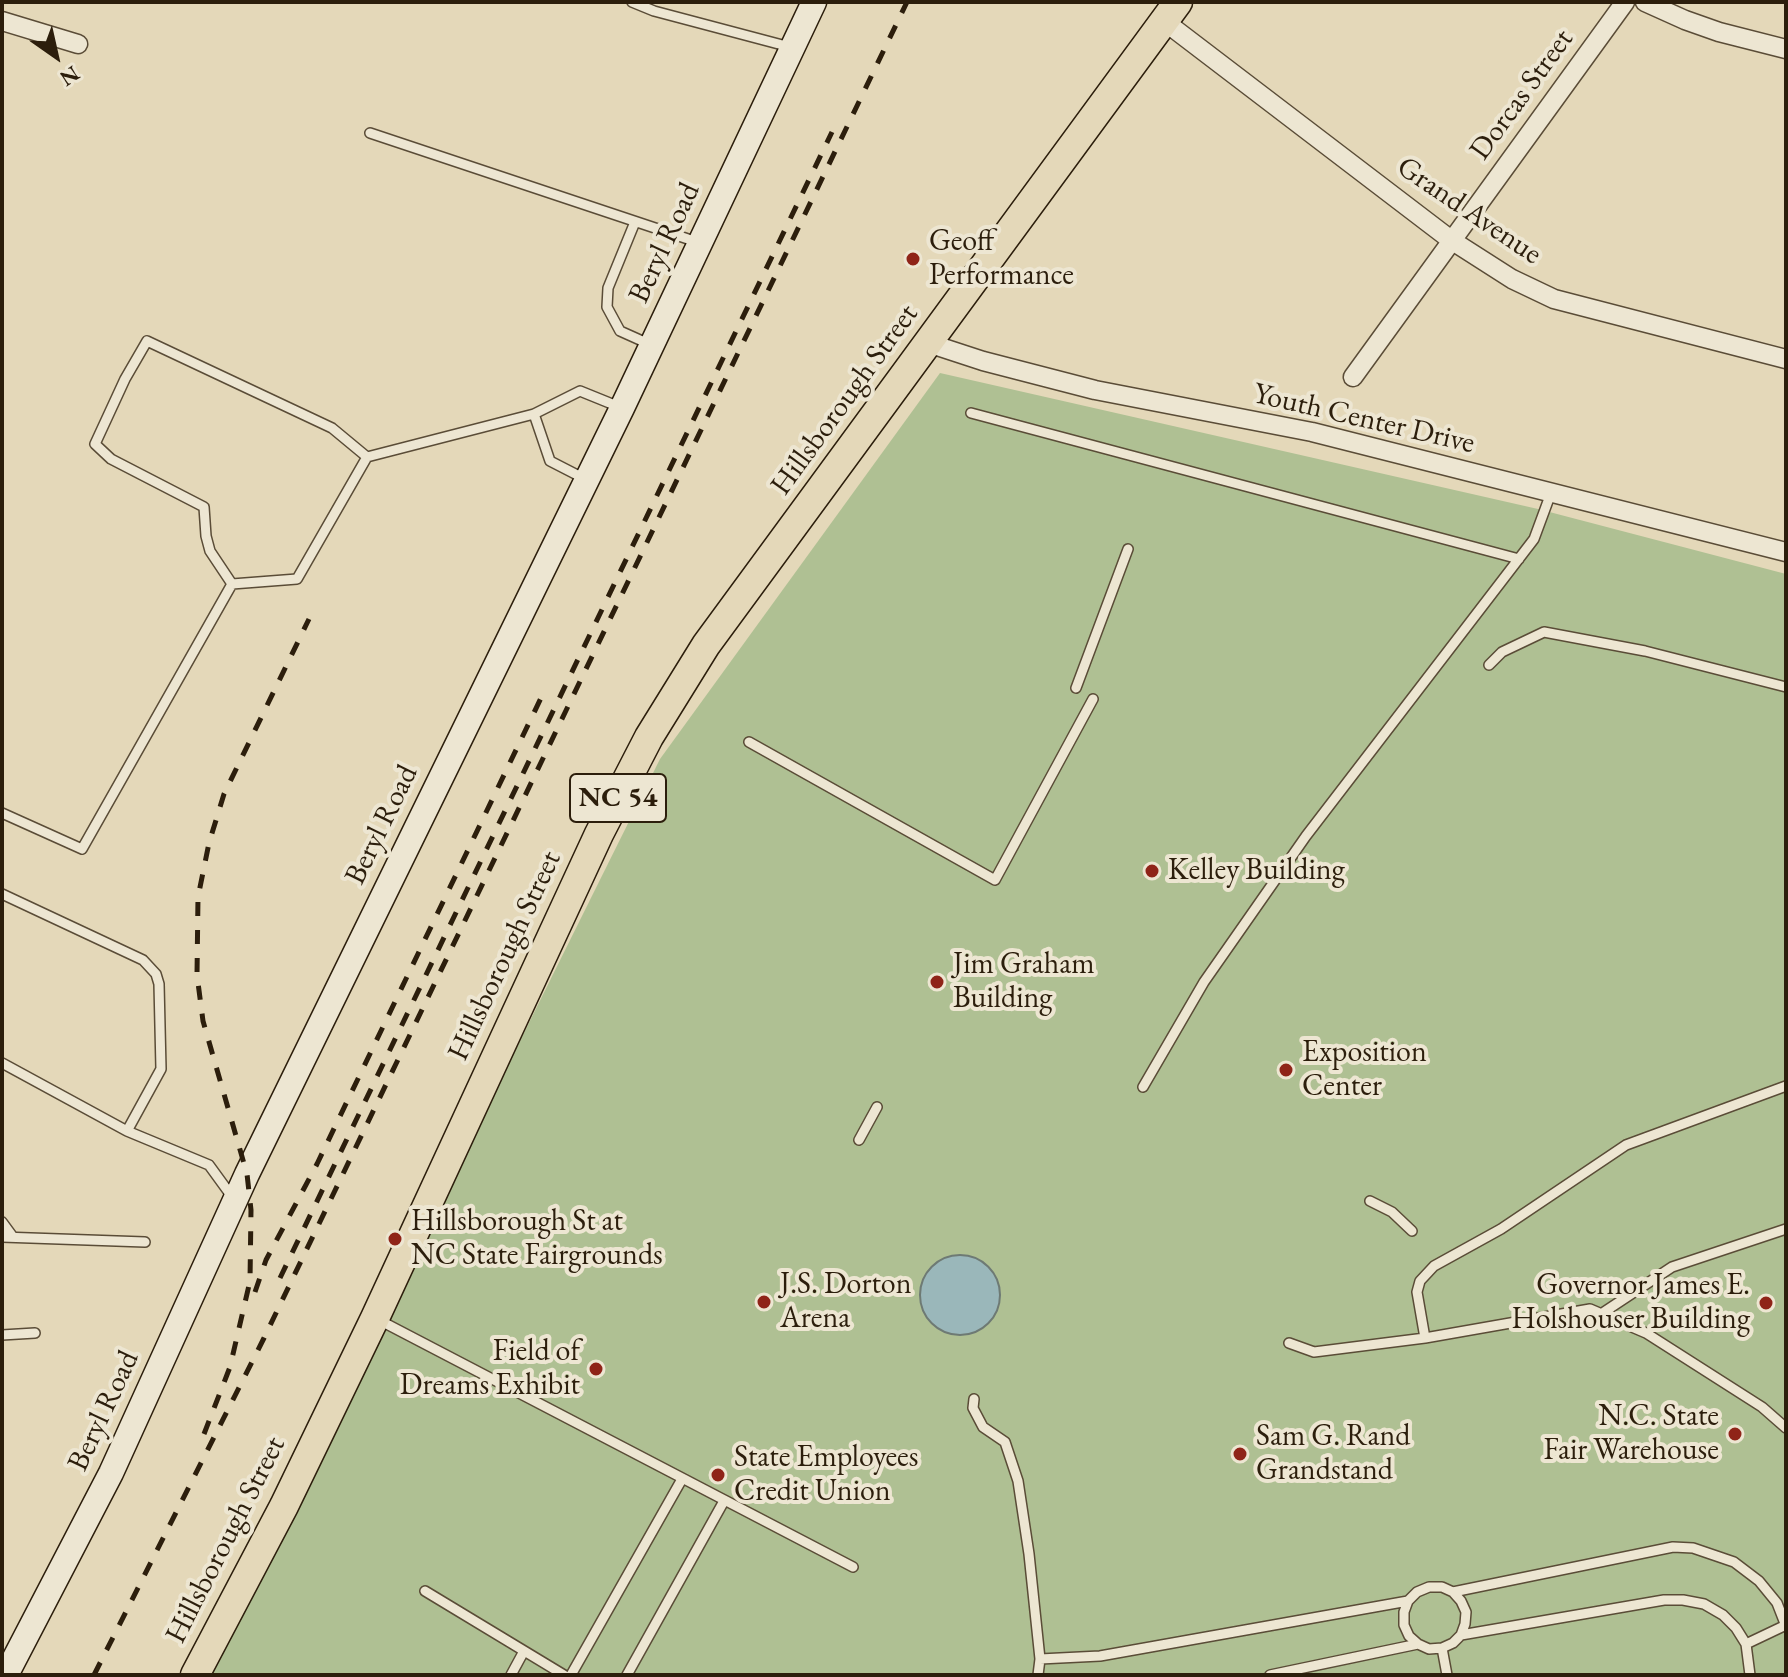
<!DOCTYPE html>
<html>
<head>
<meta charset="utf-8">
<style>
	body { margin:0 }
	#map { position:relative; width:1788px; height:1677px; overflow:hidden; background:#e4d8b9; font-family:"EB Garamond",serif }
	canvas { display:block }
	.frame { position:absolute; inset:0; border:4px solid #2c1e0c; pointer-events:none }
	.north { position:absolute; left:16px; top:16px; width:80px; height:80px; -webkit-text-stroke:6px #ede6d2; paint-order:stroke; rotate:146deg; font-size:22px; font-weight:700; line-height:32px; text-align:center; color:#2c1e0c }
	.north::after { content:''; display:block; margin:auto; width:28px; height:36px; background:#2c1e0c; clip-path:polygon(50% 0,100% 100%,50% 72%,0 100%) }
</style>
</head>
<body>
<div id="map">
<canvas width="1788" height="1677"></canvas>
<div class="frame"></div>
<div class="north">N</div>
</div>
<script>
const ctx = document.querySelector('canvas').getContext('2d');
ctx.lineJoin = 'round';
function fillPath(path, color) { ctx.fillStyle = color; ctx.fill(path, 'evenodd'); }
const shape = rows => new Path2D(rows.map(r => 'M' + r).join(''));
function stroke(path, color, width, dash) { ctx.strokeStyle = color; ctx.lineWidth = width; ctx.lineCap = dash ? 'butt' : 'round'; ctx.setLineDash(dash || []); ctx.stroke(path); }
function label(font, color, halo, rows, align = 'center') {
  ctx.font = font + ' "EB Garamond",serif'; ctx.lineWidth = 8; ctx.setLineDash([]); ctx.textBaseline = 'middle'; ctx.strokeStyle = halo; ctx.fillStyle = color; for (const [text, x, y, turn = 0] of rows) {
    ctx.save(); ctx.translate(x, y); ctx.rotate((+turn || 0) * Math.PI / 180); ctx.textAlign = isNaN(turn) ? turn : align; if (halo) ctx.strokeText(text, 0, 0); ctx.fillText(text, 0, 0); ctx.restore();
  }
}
const green = shape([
	[940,373,1538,509,1786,574,1786,1675,205,1675,660,759]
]);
const water = shape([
	'920 1295a40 40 0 1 1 80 0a40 40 0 1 1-80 0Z'
]);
const lane = shape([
	[632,2,654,11,790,47],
	[370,133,697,242],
	[635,222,608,288,607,307,620,331,649,344],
	[971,413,1519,559],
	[534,414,550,461,587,480],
	[232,584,210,551,206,536,204,507,111,459,95,444,125,379,147,341,332,428,367,457],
	[1489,665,1502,652,1544,632,1645,651,1786,687],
	[1076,688,1128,549],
	[749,742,995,880,1093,699],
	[2,813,82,849,232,584,297,579,367,457,534,414,580,391,622,408],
	[2,894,143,960,156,974,159,984,161,1069,127,1131],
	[2,1063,127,1131,209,1165,233,1198],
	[1143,1087,1204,982,1306,836,1534,539,1551,493],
	[859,1140,877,1107],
	[1370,1201,1392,1212,1412,1231],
	[2,1222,13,1237],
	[2,1237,145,1242],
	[1601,1314,1672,1267,1786,1229],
	[377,1319,853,1567],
	[2,1335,35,1333],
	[1425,1338,1417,1292,1420,1281,1434,1266,1501,1229,1626,1145,1786,1086],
	[1289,1343,1314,1352,1425,1338,1590,1309,1646,1333,1762,1407,1786,1428],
	[974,1399,973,1408,983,1427,1005,1442,1018,1481,1029,1554,1040,1659],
	[425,1591,564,1675],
	[1453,1592,1461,1601,1466,1612,1465,1624,1461,1635,1453,1643,1442,1648,1429,1649,1418,1644,1409,1636,1404,1625,1404,1612,1408,1601,1417,1592,1429,1587,1442,1587,1453,1592,1673,1547,1693,1548,1734,1562,1759,1581,1777,1603,1786,1626],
	[1461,1635,1664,1600,1683,1600,1704,1604,1723,1615,1736,1628,1746,1644,1750,1675],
	[1746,1644,1786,1625],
	[1442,1648,1447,1675],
	[511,1675,524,1651],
	[571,1675,682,1479],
	[627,1675,724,1501],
	[1038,1675,1040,1659,1100,1656,1408,1601],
	[1270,1675,1418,1644]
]);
const street = shape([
	[1645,2,1685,20,1719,32,1786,49],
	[2,21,78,44],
	[1164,21,1451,240,1512,279,1554,299,1786,359],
	[928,343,983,361,1095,390,1312,432,1786,552],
	[1353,377,1625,2]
]);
const secondary = shape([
	[6,1675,111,1473,247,1174,622,408,814,2]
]);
const primary = shape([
	[195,1675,284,1506,375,1318,599,834,649,737,706,645,1178,2]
]);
const rail = shape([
	[280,1278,832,132],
	[255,1292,266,1260,317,1164,541,698],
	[204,1434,230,1367,250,1281,251,1210,247,1174,203,1021,197,975,198,897,209,843,224,794,309,619],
	[94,1675,264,1338,907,2]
]);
const markers = [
	[913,259,8,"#8f2418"],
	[1152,871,8,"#8f2418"],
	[937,982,8,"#8f2418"],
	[1286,1070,8,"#8f2418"],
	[395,1239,8,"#8f2418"],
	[764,1302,8,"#8f2418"],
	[1766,1303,8,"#8f2418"],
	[596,1369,8,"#8f2418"],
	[1735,1434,8,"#8f2418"],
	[1240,1454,8,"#8f2418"],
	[718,1475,8,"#8f2418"]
];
const shields = [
	[618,798,96]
];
const shieldNames = [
	["NC 54",618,798]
];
const streetNames = [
	["Dorcas Street",1522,95,-54],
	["Grand Avenue",1469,211,34],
	["Beryl Road",665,243,-65],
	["Hillsborough Street",845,400,-54],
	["Youth Center Drive",1364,419,13],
	["Beryl Road",382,825,-64],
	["Hillsborough Street",505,956,-65],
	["Beryl Road",104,1411,-65],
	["Hillsborough Street",226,1540,-63]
];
const poiNames = [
	["Geoff",929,242],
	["Performance",929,276],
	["Kelley Building",1168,871],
	["Jim Graham",953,965],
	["Building",953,999],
	["Exposition",1302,1053],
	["Center",1302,1087],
	["Hillsborough St at",411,1222],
	["NC State Fairgrounds",411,1256],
	["J.S. Dorton",780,1285],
	["Arena",780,1319],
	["Governor James E.",1750,1286,"right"],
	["Holshouser Building",1750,1320,"right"],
	["Field of",580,1352,"right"],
	["Dreams Exhibit",580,1386,"right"],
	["N.C. State",1719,1417,"right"],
	["Fair Warehouse",1719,1451,"right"],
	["Sam G. Rand",1256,1437],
	["Grandstand",1256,1471],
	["State Employees",734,1458],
	["Credit Union",734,1492]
];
fillPath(green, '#afc093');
fillPath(water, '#9ab7ba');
stroke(water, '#6e7a74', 2);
stroke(lane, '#5a4c37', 12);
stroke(street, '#5a4c37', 21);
stroke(secondary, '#2c1e0c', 27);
stroke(primary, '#2c1e0c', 31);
stroke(lane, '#ede6d2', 9);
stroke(street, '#ede6d2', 18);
stroke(secondary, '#ede6d2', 24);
stroke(primary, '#e4d8b9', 28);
stroke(rail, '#2c1e0c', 5, [14, 14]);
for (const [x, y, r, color] of markers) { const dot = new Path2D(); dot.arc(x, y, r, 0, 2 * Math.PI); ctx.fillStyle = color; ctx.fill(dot); stroke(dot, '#ede6d2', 3); }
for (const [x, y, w] of shields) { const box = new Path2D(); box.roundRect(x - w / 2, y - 24, w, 48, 6); ctx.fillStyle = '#ede6d2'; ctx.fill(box); stroke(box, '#2c1e0c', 2); }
label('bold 28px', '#2c1e0c', null, shieldNames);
label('30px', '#2c1e0c', '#ede6d2', streetNames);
label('30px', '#2c1e0c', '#ede6d2', poiNames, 'left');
</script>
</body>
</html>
